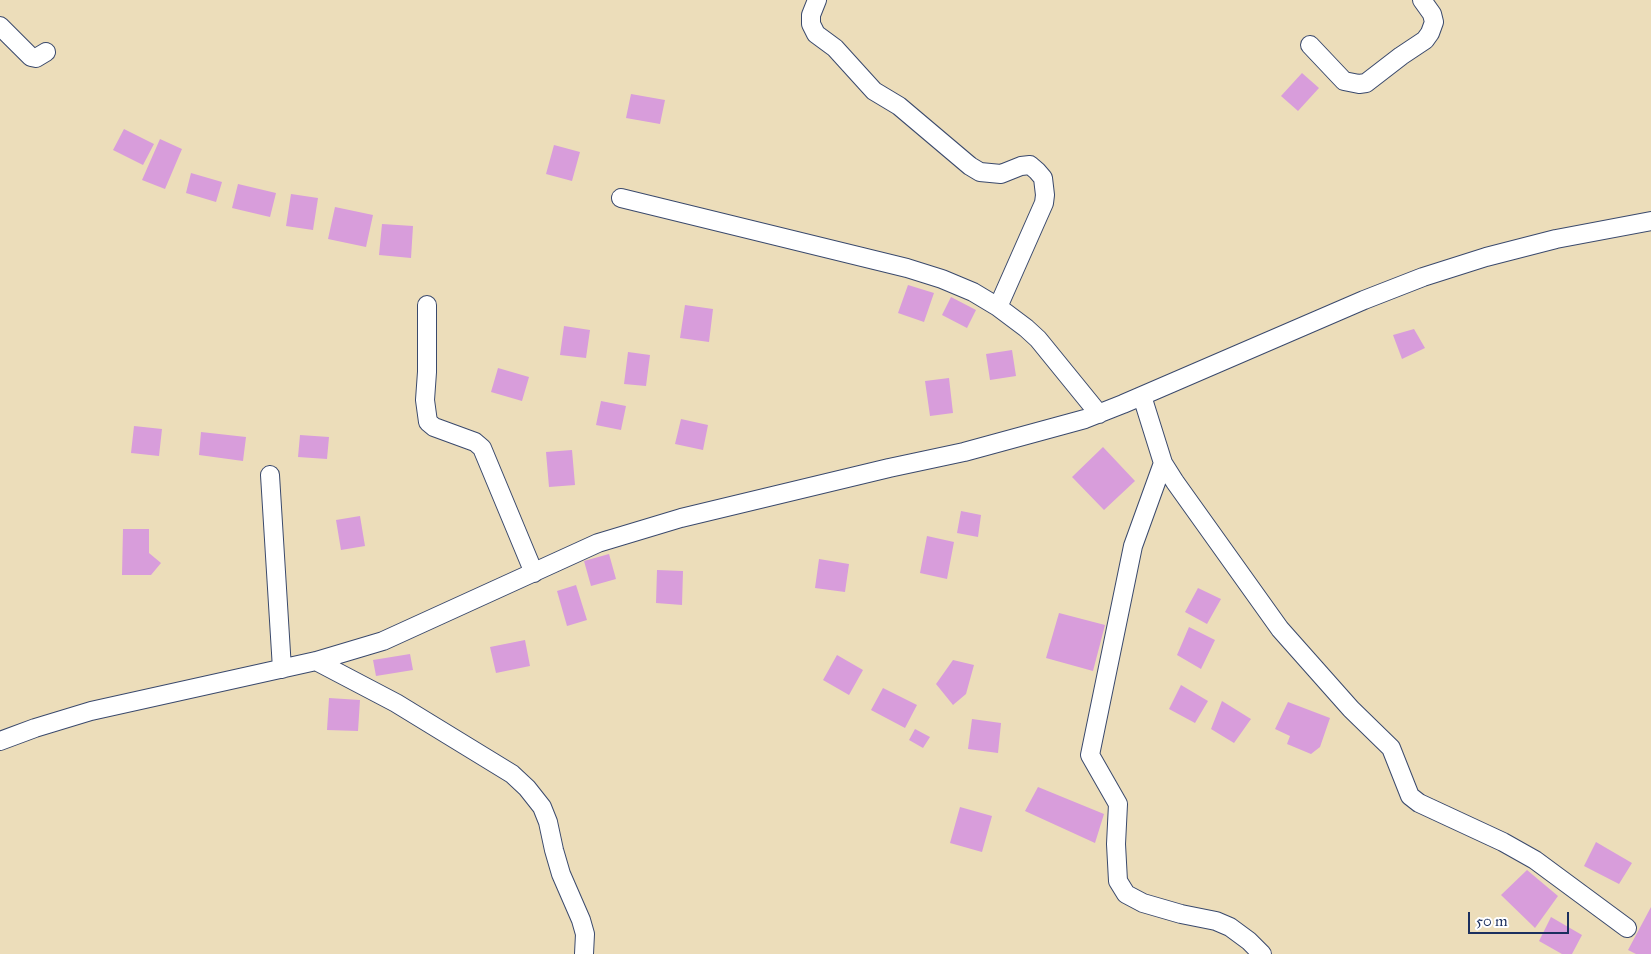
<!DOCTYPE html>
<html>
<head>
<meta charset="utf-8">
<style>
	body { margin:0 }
	#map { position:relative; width:1651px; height:954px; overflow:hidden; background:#ecddba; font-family:"IM FELL Great Primer",serif }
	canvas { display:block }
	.scale { position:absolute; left:1468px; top:912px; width:101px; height:22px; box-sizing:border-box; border:2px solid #1b2f5e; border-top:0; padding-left:6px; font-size:15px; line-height:18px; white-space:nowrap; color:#1b2f5e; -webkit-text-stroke:4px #fff; paint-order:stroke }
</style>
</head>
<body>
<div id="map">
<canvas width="1651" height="954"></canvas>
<div class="scale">50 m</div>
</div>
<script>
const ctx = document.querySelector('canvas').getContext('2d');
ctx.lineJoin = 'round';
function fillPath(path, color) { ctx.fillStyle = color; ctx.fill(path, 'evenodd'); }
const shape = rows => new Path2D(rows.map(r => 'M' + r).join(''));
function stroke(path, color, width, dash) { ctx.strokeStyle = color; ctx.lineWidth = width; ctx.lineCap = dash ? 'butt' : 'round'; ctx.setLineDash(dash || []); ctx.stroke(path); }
const building = shape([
	[1302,73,1319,88,1298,111,1281,96],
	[631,94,665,100,660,124,626,118],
	[124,129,154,144,143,165,113,150],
	[160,139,182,149,165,189,142,180],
	[554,145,580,152,572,181,546,174],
	[191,173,222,182,216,202,186,193],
	[238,184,276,193,270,217,232,208],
	[291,194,318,198,313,230,286,226],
	[335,207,373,215,366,247,328,239],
	[382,224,413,226,411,258,379,255],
	[908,285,934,293,924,322,898,313],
	[951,297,976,310,967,328,942,315],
	[685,305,713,309,709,342,680,338],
	[564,326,590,330,586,358,560,355],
	[1414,329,1425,348,1402,359,1393,335],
	[1012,350,1016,376,990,380,986,354],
	[628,352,650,355,646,386,624,384],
	[498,368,529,377,522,401,491,392],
	[949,378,953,413,930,416,925,381],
	[601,401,626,406,621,430,596,425],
	[681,419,708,425,703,450,675,444],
	[134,426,162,429,159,456,131,453],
	[201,432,246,437,243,461,199,455],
	[300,435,329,437,327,459,298,457],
	[1103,447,1135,481,1104,510,1072,477],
	[572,450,575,485,549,487,546,452],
	[961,511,981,515,978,537,957,533],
	[360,516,365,546,341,550,336,520],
	[123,529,149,529,149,553,161,563,151,575,122,575],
	[927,536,954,542,947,579,920,573],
	[609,554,616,579,591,586,584,561],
	[819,559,849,564,845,592,815,588],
	[657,570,683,571,682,605,656,603],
	[576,585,587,620,567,626,557,591],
	[1198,588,1221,599,1207,624,1185,612],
	[1059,613,1105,625,1093,671,1046,658],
	[1189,627,1215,640,1201,669,1177,655],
	[525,640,530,666,496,673,490,647],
	[410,654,413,670,376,676,373,660],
	[837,655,863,670,849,695,823,680],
	[953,660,974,665,966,694,953,705,936,684],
	[1181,685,1208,701,1195,723,1169,709],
	[883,688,917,705,905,728,871,710],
	[329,698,360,700,358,731,327,730],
	[1222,701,1251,719,1234,743,1211,729],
	[1288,702,1330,718,1320,747,1311,754,1287,744,1290,736,1275,729],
	[972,719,1001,723,998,753,968,749],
	[915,729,930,737,923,748,909,740],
	[1038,787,1104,814,1095,843,1025,811],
	[960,807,992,816,982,852,950,843],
	[1596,842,1632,863,1619,884,1584,866],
	[1527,870,1558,896,1535,928,1501,895],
	[1651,907,1651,954,1636,954,1628,950],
	[1551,917,1582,935,1572,954,1562,954,1539,941]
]);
const minor = shape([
	[817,0,811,15,811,24,816,34,835,48,874,91,899,106,970,166,980,172,1001,174,1021,166,1030,165,1037,171,1043,178,1045,195,1044,203,998,307],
	[0,26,31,57,36,58,46,52],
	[1310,45,1344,81,1359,84,1366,83,1401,56,1425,40,1430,33,1434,22,1432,14,1422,0],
	[621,198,907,268,942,279,973,292,998,307,1026,328,1038,339,1099,414],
	[427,305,427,372,425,400,428,422,434,427,475,442,482,448,534,573],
	[1142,396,1163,463,1175,482,1280,629,1351,709,1391,748,1410,796,1419,803,1503,842,1535,860,1627,928],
	[1163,463,1133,546,1090,755,1118,804,1116,844,1118,881,1126,894,1143,903,1181,914,1216,921,1230,927,1249,941,1262,954],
	[270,475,282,669],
	[316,661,396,703,512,774,527,788,542,807,548,822,554,850,561,874,581,920,585,934,584,954],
	[0,741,35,728,91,711,316,661,383,641,598,543,681,518,889,468,964,452,1085,419,1123,404,1364,300,1423,277,1486,257,1556,239,1651,221]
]);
fillPath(building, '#d89ddb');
stroke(minor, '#3a496c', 20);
stroke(minor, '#fff', 18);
</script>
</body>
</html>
